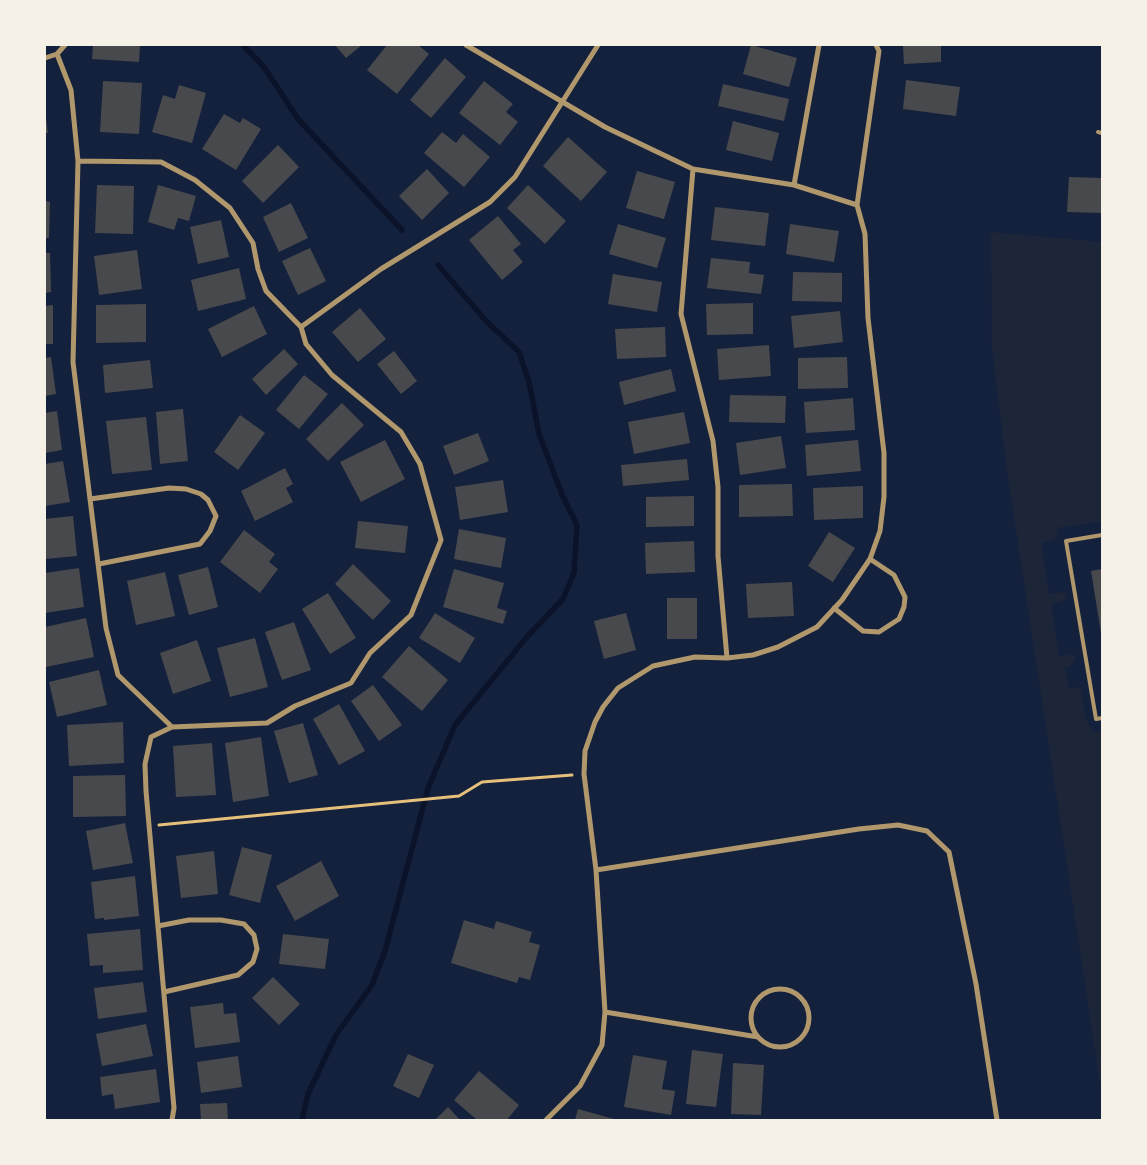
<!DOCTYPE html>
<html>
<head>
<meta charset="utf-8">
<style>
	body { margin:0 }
	#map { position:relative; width:1147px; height:1165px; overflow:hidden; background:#14213d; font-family:"PT Sans Narrow",sans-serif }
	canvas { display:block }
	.frame { position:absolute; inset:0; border:46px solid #f6f1e7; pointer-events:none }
</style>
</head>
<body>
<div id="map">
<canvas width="1147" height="1165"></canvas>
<div class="frame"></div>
</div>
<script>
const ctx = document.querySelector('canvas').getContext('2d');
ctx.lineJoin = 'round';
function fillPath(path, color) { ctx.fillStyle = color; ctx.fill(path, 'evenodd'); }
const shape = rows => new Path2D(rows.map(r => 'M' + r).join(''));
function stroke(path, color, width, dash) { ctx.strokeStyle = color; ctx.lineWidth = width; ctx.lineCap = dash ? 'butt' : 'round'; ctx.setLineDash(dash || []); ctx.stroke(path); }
const green = shape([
	[991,232,1102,242,1102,521,1057,528,1058,537,1055,539,1041,543,1049,594,1064,592,1067,596,1065,600,1051,604,1059,657,1073,654,1076,656,1071,666,1065,668,1069,688,1081,687,1085,718,1093,732,1102,731,1102,1095,1006,464,992,346]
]);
const stream = shape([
	[243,45,264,67,298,119,402,230],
	[302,1120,308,1094,336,1035,372,985,385,951,428,788,455,725,526,638,563,599,574,573,577,525,563,497,539,434,529,382,519,352,486,321,438,265]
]);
const building = shape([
	[93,45,140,45,139,62,92,59],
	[335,45,362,45,346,58],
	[387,45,418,45,429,54,397,94,367,70],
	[751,45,797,58,789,87,743,74],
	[903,45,941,45,941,62,904,64],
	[445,58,466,77,431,118,410,100],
	[906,80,960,87,956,116,903,109],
	[103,81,142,83,139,134,100,132],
	[484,81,513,104,506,112,518,122,500,145,459,113],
	[723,84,789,99,784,121,718,106],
	[179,85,206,93,192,143,152,132,163,95,175,99],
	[45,110,48,133,45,133],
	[224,114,240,123,243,118,261,129,236,170,202,149],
	[733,121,779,133,772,161,726,150],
	[442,132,456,143,463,134,490,157,464,187,424,153],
	[568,137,607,172,581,201,543,166],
	[278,145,299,167,263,203,242,181],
	[427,169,449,193,422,220,399,196],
	[637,171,675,182,664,219,626,208],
	[1069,177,1102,178,1102,213,1067,212],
	[97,185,134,186,133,234,95,233],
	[158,185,196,196,189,221,178,218,174,230,148,222],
	[528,185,566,221,545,244,507,208],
	[45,201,50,202,49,238,45,238],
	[291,203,308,238,279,252,263,217],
	[715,207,769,213,765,246,711,240],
	[498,216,521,244,513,250,523,262,502,280,469,240],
	[221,220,229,257,198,264,190,227],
	[618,224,666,238,657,268,609,254],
	[790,224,839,231,834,262,786,254],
	[310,248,326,281,298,295,282,261],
	[137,250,142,289,99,295,94,256],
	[45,253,50,253,51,292,45,293],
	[711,258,750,262,749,273,764,275,761,294,707,288],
	[239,268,246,299,198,311,191,280],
	[793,272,842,273,842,302,792,301],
	[613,274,662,282,657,312,608,304],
	[753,303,753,334,707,335,706,304],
	[146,304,146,342,96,343,96,305],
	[53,305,53,344,45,344,45,306],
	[254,306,267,334,222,357,208,329],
	[360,308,386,339,358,362,332,332],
	[840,311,843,342,794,348,791,316],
	[665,327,666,357,617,359,615,329],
	[769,345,771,376,719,380,717,349],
	[284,349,298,364,266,395,252,379],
	[394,351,417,381,401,394,377,364],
	[51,357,56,394,45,396,45,358],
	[847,357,848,388,798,389,798,358],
	[150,360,153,388,105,393,103,365],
	[671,369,676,391,624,405,619,382],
	[304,375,328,394,299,429,276,410],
	[730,395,786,396,785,423,729,422],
	[853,398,855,430,806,433,804,402],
	[342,403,364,425,328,461,306,439],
	[183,409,188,461,160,464,156,412],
	[57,411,62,450,45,453,45,413],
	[684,412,690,443,634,454,628,422],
	[240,415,265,433,238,470,214,452],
	[146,417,152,470,112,474,106,421],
	[478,433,489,461,454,475,443,446],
	[781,436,786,468,740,475,736,443],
	[385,440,405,479,361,502,340,462],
	[858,440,861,471,807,476,805,445],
	[687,459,689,480,623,486,621,465],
	[63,461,70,502,45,506,45,464],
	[285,468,293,484,286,488,293,502,255,521,241,491],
	[503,480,508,512,460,520,455,487],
	[792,484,793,516,739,517,739,485],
	[863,486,863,518,814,520,813,488],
	[694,496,694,526,646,527,646,497],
	[73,516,77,556,45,559,45,519],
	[358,521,408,526,405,553,355,548],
	[459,529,506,538,501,568,454,559],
	[244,530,275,554,269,562,278,569,260,593,220,562],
	[829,532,855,548,833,582,808,566],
	[694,541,695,572,646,574,645,543],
	[353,564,391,601,373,620,335,584],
	[208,567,218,607,189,615,178,575],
	[79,568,84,607,45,613,45,573],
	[454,569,504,583,497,608,507,611,503,624,443,607],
	[1102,569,1102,633,1101,633,1091,571],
	[165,572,175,616,136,625,127,581],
	[792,582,794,616,748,618,746,584],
	[328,593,356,638,330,654,302,609],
	[667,598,697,598,697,639,667,639],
	[435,613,475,638,460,663,419,638],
	[626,613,636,650,604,659,594,621],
	[86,618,94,657,46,667,45,627],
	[294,622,311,670,282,680,265,632],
	[255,638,268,687,230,697,217,648],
	[197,640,211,681,173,694,160,653],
	[409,646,448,680,422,711,382,677],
	[99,670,107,705,57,717,49,682],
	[373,685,402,725,379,741,351,701],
	[339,704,365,751,339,765,313,719],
	[123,722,124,763,69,766,67,725],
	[303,723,318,775,289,783,274,731],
	[261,737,269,796,233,802,225,743],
	[212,743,216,795,176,797,173,746],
	[125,775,126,816,73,817,73,776],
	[125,823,133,863,93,870,86,831],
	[242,847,272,855,260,903,229,895],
	[214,851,218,894,181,898,176,856],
	[321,861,339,896,295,921,276,886],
	[135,876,139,916,104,920,104,918,95,919,91,882],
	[464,920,494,929,496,921,532,932,529,942,540,945,530,980,519,977,517,983,451,963],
	[140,929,143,970,103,973,103,965,90,966,87,934],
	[283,934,329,939,325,969,279,964],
	[273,977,300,1004,279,1025,252,998],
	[143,982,147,1012,98,1019,94,988],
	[223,1003,224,1014,236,1013,240,1042,195,1048,190,1007],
	[146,1024,153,1056,102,1066,96,1034],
	[692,1050,723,1054,716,1107,686,1104],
	[408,1054,434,1065,419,1098,393,1086],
	[633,1055,667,1061,662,1089,675,1091,671,1115,624,1107],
	[238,1056,242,1087,201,1093,197,1062],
	[733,1063,764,1065,761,1115,731,1114],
	[156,1069,160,1102,115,1109,113,1094,102,1096,100,1077],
	[479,1071,519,1105,507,1120,477,1120,454,1100],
	[227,1103,228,1120,201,1120,200,1104],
	[448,1107,460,1120,435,1120],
	[578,1109,614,1119,614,1120,575,1120]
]);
const path = shape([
	[159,825,459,796,482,782,572,775]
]);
const service = shape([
	[1098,132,1102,133],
	[1102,535,1066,541,1096,719,1102,718]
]);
const minor = shape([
	[466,45,605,127,693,169,794,185,857,205],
	[57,54,71,90,78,161,73,362,106,628,118,675,172,727],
	[45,58,57,54,65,45],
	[78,161,161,162,195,180,230,208,253,243,258,269,266,291,301,327,306,344,332,375,401,432,420,464,441,540,411,615,370,653,351,683,295,706,267,723,172,727,151,737,145,764,146,791,174,1108,172,1120],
	[693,169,681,314,713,441,718,487,718,556,727,658],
	[794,185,819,45],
	[301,327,381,269,490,202,515,177,598,45],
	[90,499,169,488,186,489,201,494,208,500,216,516,210,531,200,544,99,564],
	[834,608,863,631,879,632,899,619,904,607,905,597,894,575,870,559],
	[596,870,859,829,898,825,927,831,949,852,976,984,997,1120],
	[158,926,189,920,221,920,244,924,254,935,257,949,253,962,238,975,164,992],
	'751 1018a29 29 0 1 1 58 0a29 29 0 1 1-58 0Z',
	[605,1012,758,1037],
	[546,1120,580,1086,602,1045,605,1012,596,870,584,774,585,751,595,722,603,707,618,688,653,666,695,657,727,658,753,655,778,647,817,627,842,600,870,559,880,531,884,497,884,453,868,318,865,234,857,205,879,51,876,45]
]);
fillPath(green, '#1d2539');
stroke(stream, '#0b132b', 5.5);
fillPath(building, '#48494c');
stroke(path, '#e5c07b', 3);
stroke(service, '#b1986c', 4);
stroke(minor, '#b1986c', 5);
</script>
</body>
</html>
